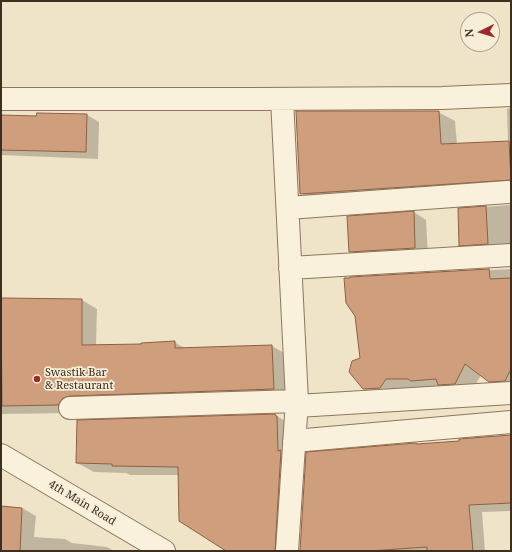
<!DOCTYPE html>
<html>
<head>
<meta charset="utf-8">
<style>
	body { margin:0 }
	#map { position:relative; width:512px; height:552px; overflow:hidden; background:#f0e4c8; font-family:"Noto Serif",serif }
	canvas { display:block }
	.frame { position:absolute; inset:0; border:2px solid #3d2e20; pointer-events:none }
	.north { position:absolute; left:460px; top:12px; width:40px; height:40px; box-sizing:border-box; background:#f7eed8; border:1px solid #ada18e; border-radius:50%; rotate:265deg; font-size:11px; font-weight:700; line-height:16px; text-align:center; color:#3d2e20 }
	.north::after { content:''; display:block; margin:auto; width:14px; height:18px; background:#9e2a2b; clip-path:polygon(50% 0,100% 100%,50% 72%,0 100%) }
</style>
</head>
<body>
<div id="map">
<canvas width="512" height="552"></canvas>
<div class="frame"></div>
<div class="north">N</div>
</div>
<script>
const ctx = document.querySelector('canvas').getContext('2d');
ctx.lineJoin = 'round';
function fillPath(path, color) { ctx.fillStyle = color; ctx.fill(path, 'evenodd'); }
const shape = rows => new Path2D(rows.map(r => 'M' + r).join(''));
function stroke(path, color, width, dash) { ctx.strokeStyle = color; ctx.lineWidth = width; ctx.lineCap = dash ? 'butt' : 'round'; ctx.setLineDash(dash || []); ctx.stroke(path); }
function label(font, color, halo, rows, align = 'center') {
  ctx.font = font + ' "Noto Serif",serif'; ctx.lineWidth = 3.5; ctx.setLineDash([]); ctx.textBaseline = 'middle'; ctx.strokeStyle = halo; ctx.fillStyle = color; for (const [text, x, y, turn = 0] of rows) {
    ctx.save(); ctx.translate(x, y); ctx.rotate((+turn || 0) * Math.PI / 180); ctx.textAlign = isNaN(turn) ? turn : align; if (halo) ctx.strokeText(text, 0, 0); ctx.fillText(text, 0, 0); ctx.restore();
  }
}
const shadow = shape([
	[511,108,511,189,318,203,301,193,438,112,455,121,457,144,508,142,507,109],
	[87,115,99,122,98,159,1,155,1,116,37,117],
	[509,205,511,205,511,253,477,255,460,245,459,209],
	[414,212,426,220,428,255,362,259,350,251],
	[511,269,511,391,506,391,481,375,471,393,424,388,402,388,397,398,381,398,364,389,351,278],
	[1,299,82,300,97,309,96,345,142,345,174,342,186,349,272,346,286,354,289,397,73,413,1,414,1,438],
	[275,415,292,425,291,551,228,551,179,475,130,475,126,473,94,472,77,463],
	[511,435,511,511,482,512,485,551,319,551,418,445,460,442,460,440],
	[1,507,22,508,36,516,34,537,65,539,72,543,107,547,114,551,1,551]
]);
const building = shape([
	[296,111,439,111,441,144,509,141,511,180,300,194,296,111],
	[37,113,87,114,86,152,1,150,1,115,36,116,37,113],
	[486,206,488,244,459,246,458,208,486,206],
	[414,211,415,248,349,252,347,216,414,211],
	[489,269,490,279,511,278,511,369,505,381,489,382,465,364,455,384,438,385,436,379,411,381,408,379,386,379,380,388,363,389,349,372,352,361,360,358,355,316,346,303,344,278,350,278,350,277,489,269],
	[1,298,82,299,82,345,141,344,141,343,175,341,175,348,272,345,274,389,70,396,63,398,58,405,2,406,1,298],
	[275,414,276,416,277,416,278,451,281,450,275,551,226,551,179,521,178,467,112,466,112,464,76,463,77,420,275,414],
	[511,435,511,503,469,505,473,551,427,551,427,547,370,551,300,551,306,452,416,443,417,444,459,441,459,439,511,435],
	[1,506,22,508,20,551,1,551,1,506]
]);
const minor = shape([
	[1,99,254,99,442,98,511,95],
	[282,99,297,401,287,551],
	[288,208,508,192],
	[290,268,511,255],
	[297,406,511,393],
	[70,408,297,401],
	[294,441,511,422],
	[1,455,164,551]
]);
const markers = [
	[37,379,4,"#9e2a2b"]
];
const poiNames = [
	["Swastik Bar",45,373],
	["& Restaurant",45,386]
];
const streetNames = [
	["4th Main Road",82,503,31]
];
fillPath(shadow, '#0003');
fillPath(building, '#cf9f7d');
stroke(building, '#8d5f41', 1);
stroke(minor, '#8d765c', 24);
stroke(minor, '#faf1dc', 22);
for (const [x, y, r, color] of markers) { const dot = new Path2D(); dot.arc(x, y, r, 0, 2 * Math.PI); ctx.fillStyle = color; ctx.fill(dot); stroke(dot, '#f7eed8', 1.5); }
label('11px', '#3d2e20', '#f7eed8', poiNames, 'left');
label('11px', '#3d2e20', '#f7eed8', streetNames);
</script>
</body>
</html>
